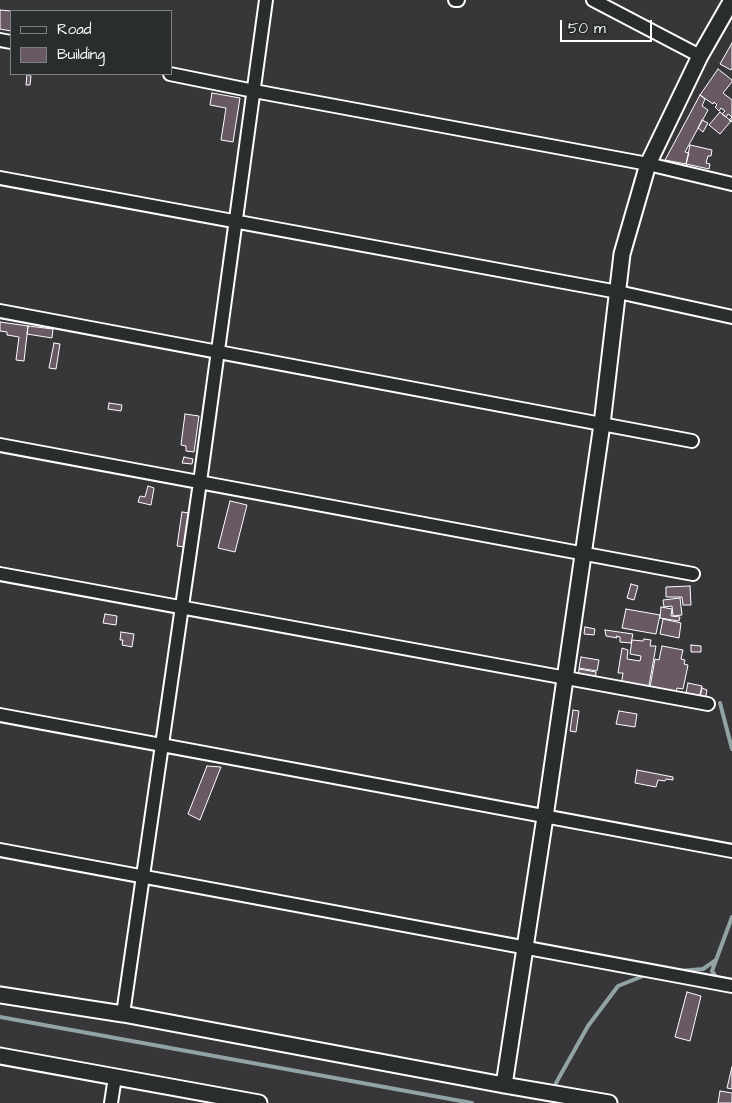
<!DOCTYPE html>
<html>
<head>
<meta charset="utf-8">
<style>
	body { margin:0 }
	#map { position:relative; width:732px; height:1103px; overflow:hidden; background:#373639; font-family:"Architects Daughter",sans-serif }
	canvas { display:block }
	.legend { position:absolute; left:10px; top:10px; width:162px; height:65px; box-sizing:border-box; background:#2a2d2e; border:1px solid #7f8182; margin:0; padding:6px 9px; list-style:none; font-size:15px; color:#fff }
	.legend li { display:flex; align-items:center; gap:10px; height:25px }
	.legend b { width:25px; border:1px solid #7f8182 }
	.scale { position:absolute; left:560px; top:20px; width:92px; height:22px; box-sizing:border-box; border:2px solid #fff; border-top:0; padding-left:6px; font-size:15px; line-height:18px; white-space:nowrap; color:#fff; -webkit-text-stroke:4px #2a2d2e; paint-order:stroke }
</style>
</head>
<body>
<div id="map">
<canvas width="732" height="1103"></canvas>
<ul class="legend">
<li><b style="height:6px;background:#2a2d2e"></b>Road</li>
<li><b style="height:14px;background:#695965"></b>Building</li>
</ul>
<div class="scale">50 m</div>
</div>
<script>
const ctx = document.querySelector('canvas').getContext('2d');
ctx.lineJoin = 'round';
const shape = rows => new Path2D(rows.map(r => 'M' + r).join(''));
function stroke(path, color, width, dash) { ctx.strokeStyle = color; ctx.lineWidth = width; ctx.lineCap = dash ? 'butt' : 'round'; ctx.setLineDash(dash || []); ctx.stroke(path); }
function fillPath(path, color) { ctx.fillStyle = color; ctx.fill(path, 'evenodd'); }
const stream = shape([
	[720,703,732,749],
	[680,971,703,969,716,960],
	[719,981,712,971,732,917],
	[0,1017,472,1103],
	[556,1083,588,1026,618,986,648,974]
]);
const building = shape([
	[0,10,11,11,11,31,0,29,0,10],
	[732,43,732,68,731,70,720,64,732,43],
	[718,69,732,80,732,82,723,93,732,100,732,122,729,120,732,117,728,114,726,117,722,114,725,111,721,108,719,111,715,107,717,105,714,102,713,104,700,95,718,69],
	[27,74,31,76,30,85,26,85,27,74],
	[212,93,240,98,233,142,221,140,226,108,210,105,212,93],
	[700,95,705,99,702,106,708,110,685,152,689,153,686,164,665,160,700,95],
	[720,112,731,121,720,134,709,125,720,112],
	[702,120,708,123,703,132,698,128,702,120],
	[690,145,712,150,711,156,708,156,706,163,710,164,709,169,686,164,690,145],
	[0,322,28,326,24,361,16,360,19,337,7,335,7,332,0,331,0,322],
	[28,326,53,329,52,338,27,334,28,326],
	[54,343,60,344,56,369,49,368,54,343],
	[109,403,122,405,121,411,108,409,109,403],
	[185,414,199,416,194,452,186,451,186,446,181,445,185,414],
	[184,457,193,459,192,464,182,463,184,457],
	[148,486,154,488,151,505,138,502,140,496,145,497,148,486],
	[230,501,247,505,235,552,218,548,230,501],
	[182,512,189,513,185,547,177,546,182,512],
	[631,584,638,586,634,600,627,598,631,584],
	[690,586,691,605,683,605,682,597,666,597,666,587,690,586],
	[680,598,682,615,673,616,672,606,664,607,663,600,680,598],
	[661,607,672,609,671,616,680,617,679,621,660,618,661,607],
	[626,609,660,615,656,634,622,628,626,609],
	[105,614,117,616,116,625,103,623,105,614],
	[663,619,681,623,679,638,660,634,663,619],
	[585,627,595,629,594,635,584,634,585,627],
	[605,630,633,634,631,643,620,642,620,637,616,636,617,638,606,636,605,630],
	[121,632,134,634,132,647,122,645,123,640,120,640,121,632],
	[644,639,651,640,650,646,656,646,648,691,621,686,623,673,618,673,622,648,628,650,627,659,640,661,641,656,630,654,632,640,643,641,644,639],
	[691,645,701,646,701,652,691,652,691,645],
	[662,646,683,650,681,659,685,660,684,664,688,665,683,689,677,688,676,692,650,687,655,659,659,660,662,646],
	[581,657,599,660,597,671,579,668,581,657],
	[579,669,596,672,595,683,578,679,579,669],
	[688,683,702,686,698,702,685,698,688,683],
	[702,688,707,690,705,701,699,702,702,688],
	[573,710,579,711,576,732,570,731,573,710],
	[619,711,637,714,635,727,616,724,619,711],
	[207,766,221,767,200,820,188,814,207,766],
	[637,770,673,777,673,780,666,779,665,781,658,780,656,787,635,783,637,770],
	[687,992,701,996,690,1041,675,1037,687,992],
	[732,1067,732,1089,727,1088,732,1067],
	[720,1091,732,1093,732,1103,718,1103,720,1091]
]);
const minor = shape([
	[455,0,458,0],
	[593,0,700,56],
	[0,40,11,42],
	[170,74,254,91,648,164,732,184],
	[0,178,618,292,732,317],
	[0,311,692,441],
	[0,445,693,574],
	[0,574,708,704],
	[0,715,732,851],
	[0,850,732,986],
	[123,1014,200,482,266,0],
	[111,1103,115,1077]
]);
const tertiary = shape([
	[0,995,123,1014,504,1085,609,1103],
	[0,1056,259,1103],
	[504,1085,545,817,602,424,622,254,648,164,700,56,732,0]
]);
stroke(stream, '#91a3a5', 4);
fillPath(building, '#695965');
stroke(building, '#fff', 1);
stroke(minor, '#fff', 16);
stroke(tertiary, '#fff', 19);
stroke(minor, '#2a2d2e', 12);
stroke(tertiary, '#2a2d2e', 15);
</script>
</body>
</html>
